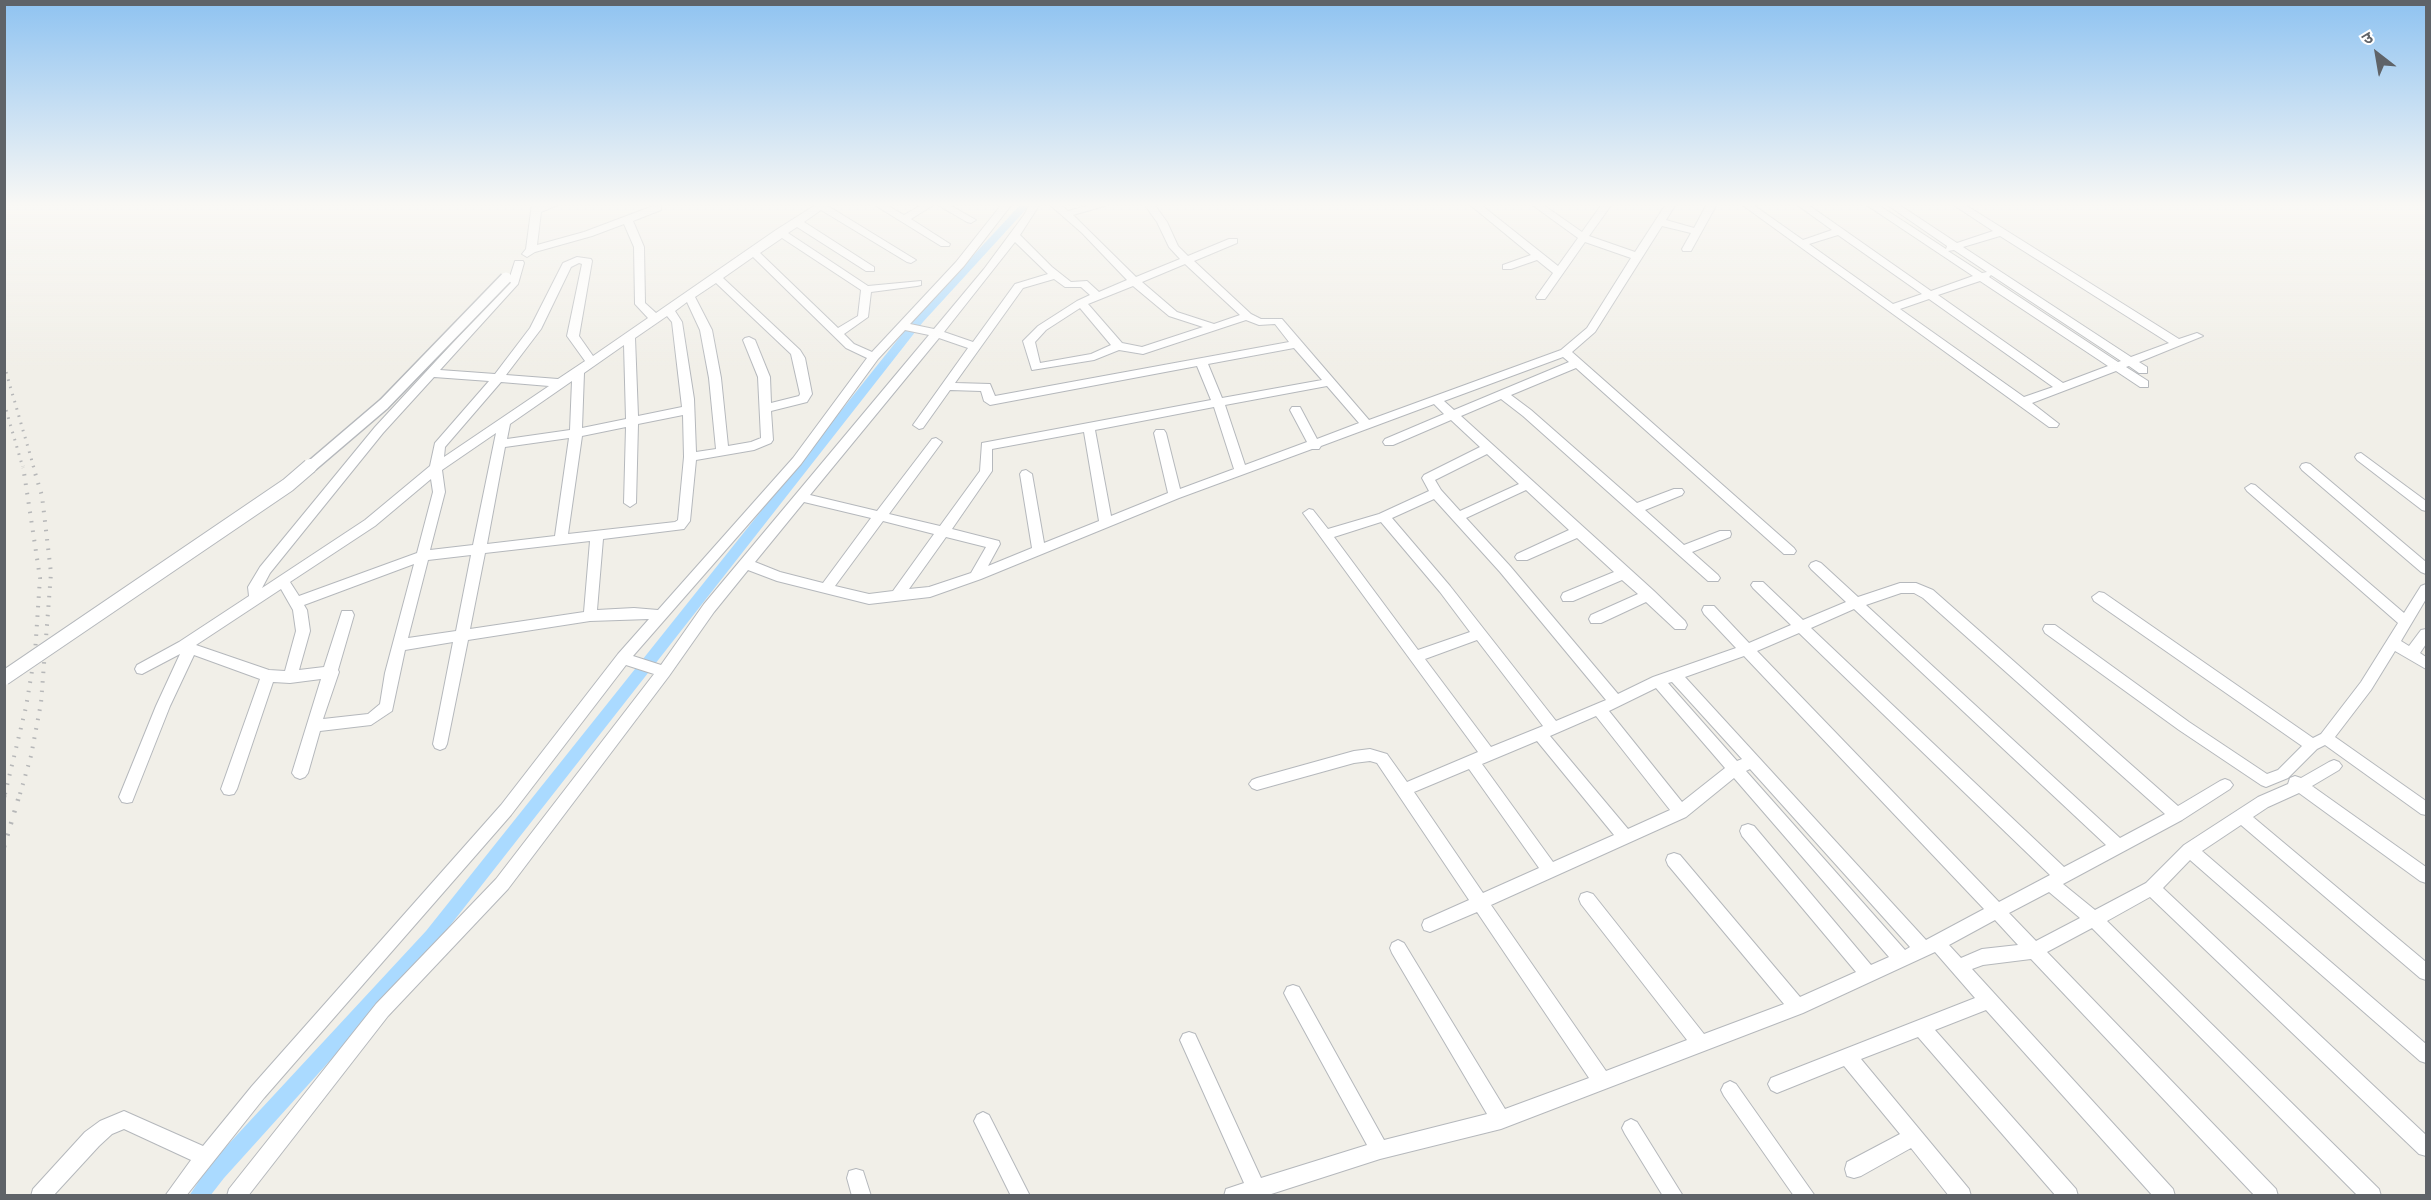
<!DOCTYPE html>
<html>
<head>
<meta charset="utf-8">
<style>
	body { margin:0 }
	#map { position:relative; width:2431px; height:1200px; overflow:hidden; background:#f1efe8; font-family:Cabin,"Noto Sans Devanagari",sans-serif }
	canvas { display:block }
	.frame { position:absolute; inset:0; border:6px solid #5f6368; pointer-events:none }
	.north { position:absolute; left:2347px; top:24px; width:60px; height:60px; -webkit-text-stroke:4px #fff; paint-order:stroke; rotate:329deg; font-size:16px; font-weight:700; line-height:24px; text-align:center; color:#5f6368 }
	.north::after { content:''; display:block; margin:auto; width:21px; height:27px; background:#5f6368; clip-path:polygon(50% 0,100% 100%,50% 72%,0 100%) }
</style>
</head>
<body>
<div id="map">
<canvas width="2431" height="1200"></canvas>
<div class="frame"></div>
<div class="north">उ</div>
</div>
<script>
const ctx = document.querySelector('canvas').getContext('2d');
ctx.lineJoin = 'round';
const shape = rows => new Path2D(rows.map(r => 'M' + r).join(''));
function fillPath(path, color) { ctx.fillStyle = color; ctx.fill(path, 'evenodd'); }
function stroke(path, color, width, dash) { ctx.strokeStyle = color; ctx.lineWidth = width; ctx.lineCap = dash ? 'butt' : 'round'; ctx.setLineDash(dash || []); ctx.stroke(path); }
const canal = shape([
	[1021,204,1031,204,923,322,438,941,224,1178,210,1196,189,1196,210,1164,426,931,915,318,1021,204]
]);
const minor = shape([
	[532,204,560,204,541,212,537,245,584,232,653,206,661,206,661,210,633,221,644,247,645,303,656,313,776,230,817,204,829,204,828,206,916,260,911,263,907,262,821,210,804,222,874,267,874,271,866,271,797,227,788,233,868,286,921,281,921,285,917,286,871,292,868,317,844,334,854,344,872,352,956,262,1002,204,1012,204,964,266,910,324,934,329,984,269,1024,215,1030,204,1040,204,1020,235,1052,267,1071,282,1087,281,1099,292,1127,280,1082,233,1049,204,1060,204,1068,211,1094,204,1111,204,1073,215,1136,277,1180,259,1169,247,1157,222,1144,204,1154,204,1167,222,1178,246,1188,256,1229,239,1237,239,1237,243,1194,261,1251,314,1261,319,1282,319,1369,420,1561,350,1587,328,1631,258,1585,242,1545,299,1537,299,1536,297,1553,273,1537,260,1511,269,1503,269,1503,265,1531,255,1469,204,1480,204,1558,266,1578,238,1531,204,1542,204,1582,232,1602,204,1612,204,1589,236,1635,252,1666,204,1676,204,1666,220,1694,228,1707,204,1717,204,1691,251,1683,251,1682,249,1691,233,1662,226,1595,332,1572,352,1794,548,1796,551,1794,554,1784,554,1576,368,1511,395,1531,410,1637,503,1674,489,1682,489,1684,492,1682,495,1645,510,1684,545,1720,531,1730,531,1731,534,1730,537,1692,552,1718,575,1720,578,1718,581,1708,581,1523,416,1501,399,1461,416,1654,591,1685,621,1687,625,1685,629,1675,629,1646,602,1601,623,1591,623,1589,619,1591,615,1638,594,1622,580,1573,601,1563,601,1561,597,1563,593,1614,572,1577,538,1527,560,1517,560,1515,557,1517,554,1569,530,1526,490,1466,518,1510,566,1618,694,1653,677,1736,648,1704,614,1702,610,1704,606,1714,606,1749,643,1791,625,1753,588,1751,585,1753,582,1763,582,1803,620,1846,602,1811,569,1809,566,1811,563,1816,561,1821,563,1858,597,1900,583,1916,583,1933,590,2178,806,2220,781,2225,779,2230,781,2233,785,2230,789,2182,820,2063,884,2095,910,2146,883,2184,845,2258,797,2288,784,2290,778,2295,776,2301,778,2329,762,2334,760,2339,762,2342,766,2339,770,2312,786,2426,867,2426,883,2420,881,2299,793,2268,807,2253,817,2426,962,2426,980,2420,978,2241,825,2202,851,2426,1044,2426,1063,2420,1061,2190,860,2163,888,2426,1135,2426,1156,2419,1154,2150,897,2107,921,2379,1189,2381,1196,2358,1196,2092,928,2047,952,2276,1189,2278,1196,2255,1196,2031,959,1983,965,1972,969,2173,1189,2175,1196,2153,1196,1986,1010,1935,1030,2076,1189,2078,1196,2056,1196,1918,1037,1861,1059,1969,1189,1971,1196,1949,1196,1911,1148,1861,1176,1854,1178,1847,1176,1845,1169,1847,1162,1900,1134,1844,1066,1777,1093,1771,1090,1768,1084,1771,1078,1975,998,1935,952,1803,1013,1501,1129,1380,1159,1265,1196,1224,1196,1226,1189,1244,1183,1180,1040,1183,1034,1189,1032,1195,1034,1261,1178,1367,1145,1287,999,1284,993,1287,987,1293,985,1299,987,1384,1140,1487,1114,1392,953,1390,948,1392,943,1398,940,1404,943,1505,1109,1589,1078,1477,912,1430,932,1424,930,1422,925,1424,920,1469,900,1377,763,1370,761,1354,763,1257,790,1252,788,1249,784,1252,780,1257,778,1354,751,1370,749,1387,754,1407,782,1478,752,1303,513,1309,509,1313,510,1328,529,1379,514,1429,491,1422,478,1424,475,1480,447,1451,420,1393,445,1385,445,1383,442,1385,439,1444,414,1434,404,1321,446,1319,449,1312,449,1179,498,981,579,930,597,869,604,777,581,748,570,714,612,669,676,508,889,388,1016,248,1196,227,1196,229,1189,376,1004,496,879,654,674,626,665,511,815,264,1098,186,1196,165,1196,191,1160,124,1129,112,1134,99,1146,53,1196,31,1196,33,1189,85,1132,100,1121,124,1111,203,1146,252,1086,501,805,618,654,649,619,590,621,468,640,447,744,445,748,440,750,435,748,433,744,453,642,405,650,392,711,371,725,320,731,308,773,305,777,300,779,295,777,292,773,321,679,290,683,273,682,237,789,234,794,229,795,224,794,221,789,260,679,194,655,170,706,132,802,127,803,122,802,119,797,156,706,180,654,142,674,137,673,135,669,137,665,179,642,249,596,248,587,260,567,375,427,508,283,515,261,523,261,524,263,518,284,440,370,495,374,530,328,563,263,577,257,591,259,592,261,579,336,593,356,648,318,635,304,634,247,624,224,592,236,535,252,527,257,522,254,526,249,532,204],
	[782,238,861,290,858,316,838,328,760,253,782,238],
	[1015,242,1048,274,1015,284,973,342,944,332,1015,242],
	[753,257,846,348,867,358,793,458,658,610,634,608,597,610,603,539,684,529,690,521,696,460,754,450,771,443,773,440,771,411,807,402,812,394,805,358,800,350,723,278,753,257],
	[579,263,582,264,567,336,585,361,558,379,506,375,541,329,571,267,579,263],
	[1185,264,1240,315,1214,324,1177,312,1142,282,1185,264],
	[1054,279,1065,287,1081,287,1090,295,1077,301,1038,326,1023,341,1032,370,1094,360,1119,350,1143,354,1246,320,1259,325,1275,324,1289,342,995,396,990,384,955,383,1023,288,1054,279],
	[716,283,791,354,800,394,799,396,771,403,770,377,755,340,749,337,745,338,743,340,758,377,761,438,751,442,728,446,721,378,712,330,695,297,716,283],
	[1133,286,1169,316,1203,327,1142,347,1122,343,1088,304,1133,286],
	[687,302,700,330,709,378,716,449,696,452,694,399,682,322,675,311,687,302],
	[1080,308,1111,345,1091,354,1040,363,1035,342,1046,330,1080,308],
	[667,316,672,322,682,407,638,416,635,338,667,316],
	[905,330,929,335,704,604,661,665,633,656,801,464,878,359,905,330],
	[939,338,968,348,913,425,919,429,923,428,950,390,981,391,984,401,990,405,1197,366,1211,400,982,443,980,471,940,526,889,514,942,442,936,438,932,439,877,511,810,495,939,338],
	[624,345,626,419,582,428,584,373,624,345],
	[1294,348,1322,380,1222,398,1208,364,1294,348],
	[1563,357,1569,362,1454,410,1444,401,1563,357],
	[434,377,489,381,435,443,430,466,365,520,262,588,270,573,383,433,434,377],
	[572,381,570,430,507,439,510,424,572,381],
	[501,382,549,386,444,457,445,447,501,382],
	[1327,386,1359,423,1317,439,1300,407,1292,407,1290,410,1307,442,1245,465,1225,405,1327,386],
	[1214,407,1234,469,1180,489,1166,433,1164,430,1156,430,1154,433,1168,493,1111,516,1095,430,1214,407],
	[683,415,684,457,678,520,675,522,568,534,582,436,626,427,624,503,630,507,636,503,638,424,683,415],
	[1084,432,1099,521,1044,543,1032,474,1026,470,1022,471,1020,474,1032,548,988,566,1000,544,999,541,952,529,992,471,992,449,1084,432],
	[496,433,473,545,430,550,445,492,442,470,496,433],
	[569,438,555,536,487,544,505,447,569,438],
	[1487,454,1519,484,1460,511,1441,490,1435,480,1487,454],
	[431,479,433,492,417,553,299,596,290,582,375,526,431,479],
	[1434,499,1500,572,1606,700,1556,721,1450,586,1392,518,1434,499],
	[804,502,871,518,823,583,780,572,755,562,804,502],
	[883,521,934,534,893,591,869,594,835,586,883,521],
	[1381,522,1440,592,1470,632,1418,650,1334,537,1381,522],
	[946,537,986,547,971,573,929,587,909,589,946,537],
	[590,541,584,612,470,629,485,553,590,541],
	[471,555,456,631,408,638,428,560,471,555],
	[414,564,385,673,380,704,368,714,323,719,339,672,338,670,354,615,352,611,342,611,324,667,299,670,310,631,307,610,304,605,414,564],
	[281,589,293,610,296,631,285,671,269,670,196,645,281,589],
	[1901,593,1914,593,1923,598,2165,814,2120,838,1866,605,1901,593],
	[1854,609,2106,845,2064,867,1811,628,1854,609],
	[1799,633,2050,875,1999,902,1757,651,1799,633],
	[1477,640,1543,726,1491,747,1425,659,1477,640],
	[1744,656,1984,909,1926,940,1685,677,1744,656],
	[1672,682,1742,759,1737,761,1668,683,1672,682],
	[1656,688,1725,768,1682,802,1609,711,1656,688],
	[1596,716,1670,810,1628,829,1550,736,1596,716],
	[1537,741,1614,835,1553,862,1482,764,1537,741],
	[1469,769,1539,868,1483,893,1414,792,1469,769],
	[1750,769,1910,947,1905,950,1746,771,1750,769],
	[1734,778,1889,957,1871,965,1754,826,1748,824,1742,826,1740,831,1742,836,1856,972,1800,997,1680,855,1674,853,1668,855,1666,860,1668,865,1784,1004,1704,1034,1593,894,1587,892,1581,894,1579,899,1581,904,1687,1040,1606,1071,1491,905,1686,817,1734,778],
	[2049,892,2080,918,2036,941,2009,913,2049,892],
	[1995,920,2018,945,1982,949,1961,958,1949,945,1995,920],
	[873,204,885,204,904,215,923,204,935,204,911,219,950,244,949,246,941,246,873,204],
	[936,204,948,204,976,220,971,223,967,222,936,204],
	[1741,204,1752,204,1803,240,1832,230,1796,204,1807,204,1931,291,1973,276,1865,204,1877,204,1946,249,1947,246,1886,204,1898,204,1957,243,1993,231,1952,204,1964,204,2179,339,2197,333,2203,336,2139,362,2147,367,2147,373,2139,373,2129,366,2126,367,2148,381,2148,387,2140,387,2116,371,2032,403,2059,424,2057,427,2049,427,1741,204],
	[1838,235,1922,294,1893,304,1809,244,1838,235],
	[2000,236,2169,343,2131,357,1963,247,2000,236],
	[1954,250,1987,272,1982,273,1948,251,1954,250],
	[1991,275,2121,361,2118,362,1989,277,1991,275],
	[1980,281,2108,366,2063,383,1938,295,1980,281],
	[1929,299,2053,387,2024,397,1900,309,1929,299],
	[2361,453,2426,501,2426,511,2422,510,2357,460,2355,457,2357,454,2361,453],
	[2306,463,2310,464,2426,562,2426,574,2421,572,2302,470,2300,467,2302,464,2306,463],
	[2251,484,2255,485,2404,613,2421,586,2426,584,2426,599,2401,641,2409,646,2421,630,2426,629,2426,644,2420,653,2426,657,2426,669,2395,651,2371,690,2335,737,2426,801,2426,815,2421,814,2325,745,2317,749,2288,778,2266,787,2261,785,2179,730,2045,633,2043,629,2045,625,2055,625,2189,722,2267,774,2278,770,2302,746,2094,601,2092,597,2099,592,2104,593,2313,738,2321,734,2361,682,2398,623,2247,491,2245,488,2251,484],
	[1730,1081,1736,1084,1815,1196,1794,1196,1724,1096,1721,1090,1724,1084,1730,1081],
	[983,1112,989,1115,1030,1196,1011,1196,974,1121,977,1115,983,1112],
	[1631,1119,1637,1122,1683,1196,1663,1196,1625,1134,1622,1128,1625,1122,1631,1119],
	[856,1169,863,1171,871,1196,852,1196,847,1178,849,1171,856,1169]
]);
const railFar2 = shape([
	[4,365,34,468],
	[4,403,23,468]
]);
const railFar1 = shape([
	[5,794,26,707,35,653,40,578,23,466],
	[20,794,31,756,41,703,51,573,42,496,33,466]
]);
const rail = shape([
	[4,797,5,793],
	[4,847,20,793]
]);
const minorBridgeFar1 = shape([
	[309,468,384,404,506,278]
]);
const minorBridge = shape([
	[4,678,288,485,310,466]
]);
fillPath(canal, '#aadaff');
stroke(minor, '#b5b8bc', 2);
fillPath(minor, '#fff');
stroke(railFar2, '#b6b7b8', 3, [1.5, 6]);
stroke(railFar1, '#b6b7b8', 4, [1.5, 8]);
stroke(rail, '#b6b7b8', 4.5, [2, 10]);
stroke(minorBridgeFar1, '#b5b8bc', 14, []);
stroke(minorBridge, '#b5b8bc', 16, []);
stroke(minorBridgeFar1, '#fff', 11);
stroke(minorBridge, '#fff', 14);
const sky = ctx.createLinearGradient(0, 0, 0, 372);
sky.addColorStop(0, '#8fc3f1');
sky.addColorStop(0.55, '#f9f8f5');
sky.addColorStop(1, '#f9f8f500');
ctx.fillStyle = sky;
ctx.fillRect(0, 0, 2431, 372);
</script>
</body>
</html>
